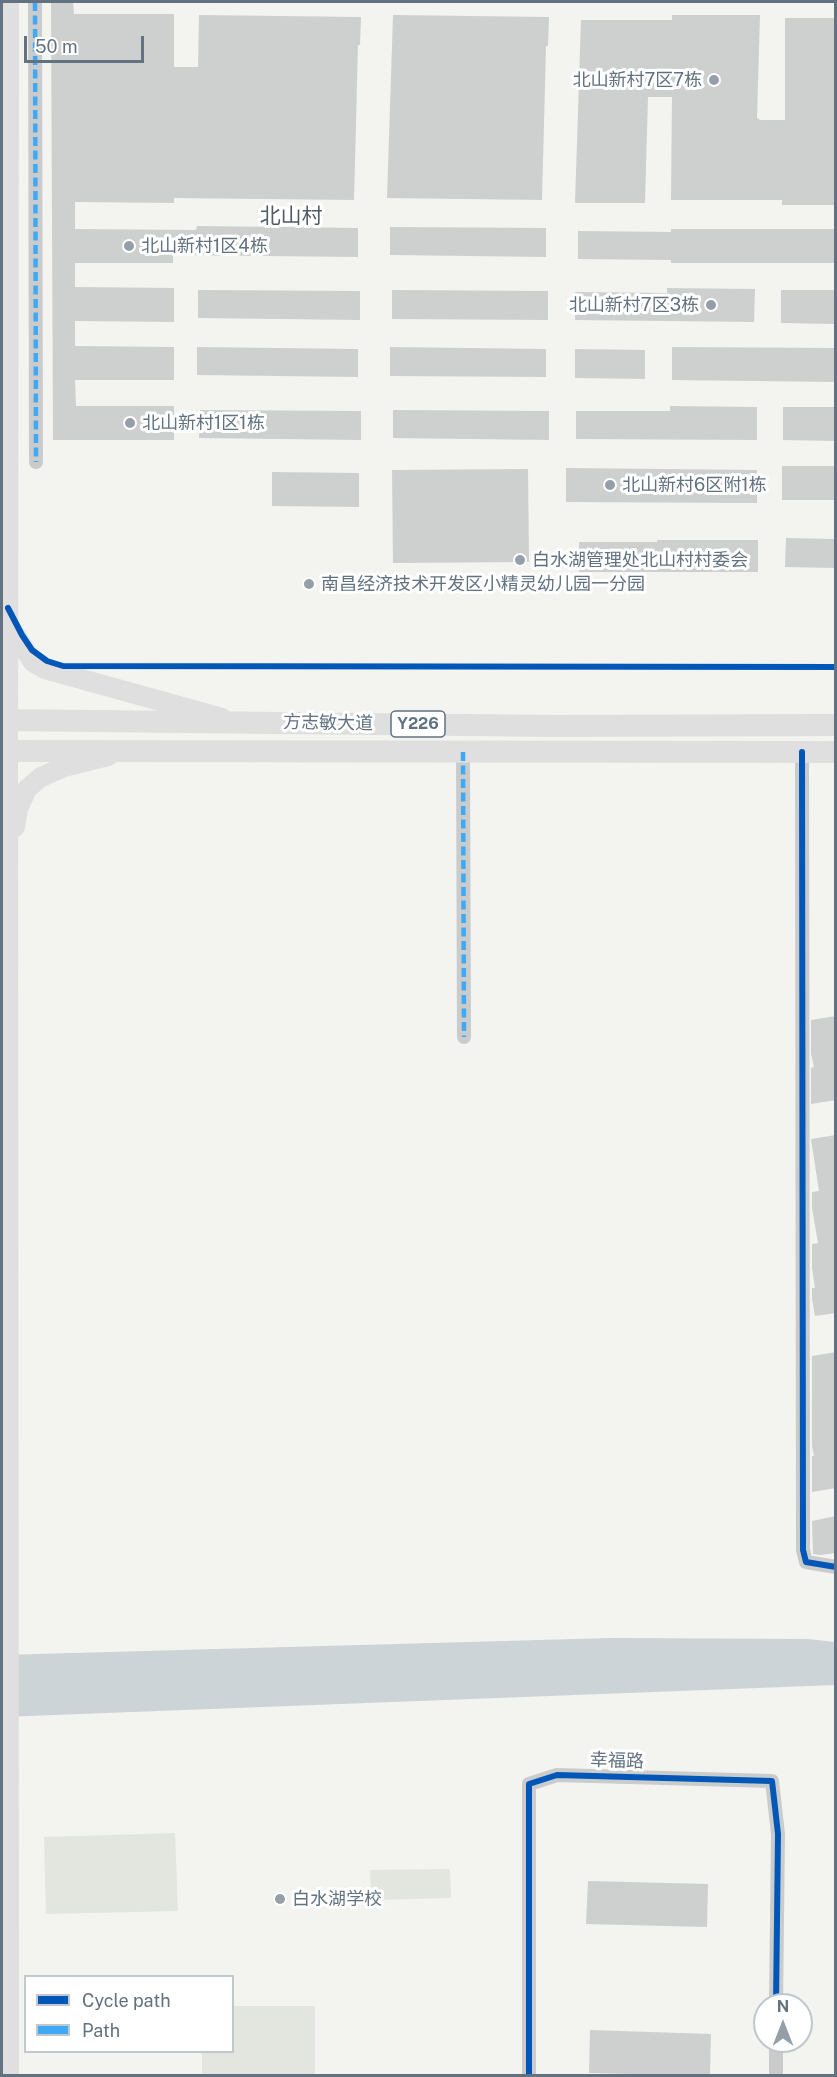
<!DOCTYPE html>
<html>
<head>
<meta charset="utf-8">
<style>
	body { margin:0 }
	#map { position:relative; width:837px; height:2077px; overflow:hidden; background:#f3f3f0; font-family:"Public Sans",sans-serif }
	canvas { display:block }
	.frame { position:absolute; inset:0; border:3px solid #627281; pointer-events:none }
	.legend { position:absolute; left:24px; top:1975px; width:210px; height:78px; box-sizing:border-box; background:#fff; border:2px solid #c0c7cd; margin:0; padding:8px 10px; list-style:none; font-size:18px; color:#627281 }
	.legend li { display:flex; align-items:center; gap:12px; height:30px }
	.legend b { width:30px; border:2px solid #c0c7cd }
	.north { position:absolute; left:753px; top:1993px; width:60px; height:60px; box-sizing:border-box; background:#fff; border:2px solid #c0c7cd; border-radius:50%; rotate:0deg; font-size:16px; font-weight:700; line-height:24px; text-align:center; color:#627281 }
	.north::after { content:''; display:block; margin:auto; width:21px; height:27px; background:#959fa8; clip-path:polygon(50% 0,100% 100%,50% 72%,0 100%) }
	.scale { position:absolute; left:24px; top:36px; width:120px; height:27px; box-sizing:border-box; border:3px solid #627281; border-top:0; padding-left:8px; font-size:18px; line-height:21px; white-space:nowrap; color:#627281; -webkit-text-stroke:4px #fff; paint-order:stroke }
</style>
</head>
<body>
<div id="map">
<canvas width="837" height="2077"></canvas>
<div class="frame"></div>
<ul class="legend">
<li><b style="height:8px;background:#0057b8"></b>Cycle path</li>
<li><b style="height:8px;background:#3fa9f5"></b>Path</li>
</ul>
<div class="north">N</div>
<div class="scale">50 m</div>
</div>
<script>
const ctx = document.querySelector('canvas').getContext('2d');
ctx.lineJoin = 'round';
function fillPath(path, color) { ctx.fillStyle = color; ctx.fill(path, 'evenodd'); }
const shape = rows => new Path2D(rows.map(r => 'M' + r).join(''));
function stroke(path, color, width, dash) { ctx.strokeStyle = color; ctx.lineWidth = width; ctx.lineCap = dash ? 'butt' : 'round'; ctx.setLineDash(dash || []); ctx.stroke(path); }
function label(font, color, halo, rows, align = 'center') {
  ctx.font = font + ' "Public Sans","Noto Sans SC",sans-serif'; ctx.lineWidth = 6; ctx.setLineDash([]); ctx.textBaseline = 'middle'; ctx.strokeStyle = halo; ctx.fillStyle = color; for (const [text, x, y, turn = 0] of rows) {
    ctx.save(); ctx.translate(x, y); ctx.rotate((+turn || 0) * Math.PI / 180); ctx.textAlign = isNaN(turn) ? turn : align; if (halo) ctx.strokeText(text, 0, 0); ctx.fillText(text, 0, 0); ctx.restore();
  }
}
const green = shape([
	[175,1833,178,1911,46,1914,44,1837],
	[450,1869,451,1898,371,1900,370,1870],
	[233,2006,315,2006,315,2075,202,2075,202,2052,232,2052]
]);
const water = shape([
	[611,1638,808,1639,835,1642,836,1685,2,1717,2,1655]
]);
const building = shape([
	[51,2,73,2,74,14,174,14,174,67,198,67,199,15,361,17,360,45,358,45,354,200,174,198,174,203,75,202,75,229,196,230,197,226,358,228,358,257,173,255,173,263,75,263,75,287,174,288,174,322,75,321,75,346,174,347,174,380,75,380,76,406,174,406,174,440,53,440],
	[393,15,549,17,548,46,546,46,542,200,387,198],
	[672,15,760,15,757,118,760,120,785,120,785,18,836,18,836,205,782,205,782,200,671,200,672,97,648,97,645,203,575,203,581,20,672,20],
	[390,227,546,228,546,257,390,255],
	[671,229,836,229,836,263,671,263,671,260,578,259,578,231,671,232],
	[667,288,755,289,754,322,575,320,575,292,667,293],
	[198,290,360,291,360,320,198,318],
	[392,290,548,291,548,320,392,319],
	[781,290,836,290,836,324,781,323],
	[197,347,358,349,358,377,197,375],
	[390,347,546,349,546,377,390,376],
	[672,347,836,348,836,382,672,380],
	[575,349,645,350,645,379,575,378],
	[670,406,757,407,757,440,576,439,576,411,670,411],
	[783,407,836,407,836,441,783,440],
	[200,410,361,411,361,440,199,438],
	[393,410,549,411,549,440,393,438],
	[782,466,836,466,836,500,782,500],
	[566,468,757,470,757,503,566,502],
	[528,469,529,562,393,563,392,470],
	[272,472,359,473,359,507,272,506],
	[786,538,836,539,836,568,785,567],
	[657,540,758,540,758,572,579,572,579,542,657,542],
	[836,1016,836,1100,811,1104,811,1068,814,1067,811,1054,811,1020],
	[836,1135,836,1313,815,1316,812,1299,812,1288,815,1288,812,1268,812,1244,818,1243,812,1208,812,1192,819,1191,811,1139],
	[836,1352,836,1488,812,1492,812,1456,814,1456,812,1446,812,1356],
	[836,1516,836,1553,820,1555,813,1554,812,1521],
	[588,1881,708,1884,707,1927,586,1924],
	[590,2030,711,2034,710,2076,589,2073]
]);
const street = shape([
	[35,2,36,462],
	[463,752,464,1037],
	[802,752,803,1550,806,1562,836,1567],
	[529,2076,529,1784,557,1775,772,1781,778,1834,776,2005],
	[776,2076,776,2041]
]);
const secondary = shape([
	[8,624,33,662,45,669,222,718],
	[15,827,18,809,27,789,41,777,64,767,108,756],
	[9,2076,8,751,9,2]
]);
const primary = shape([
	[2,720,556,726,836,725],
	[2,751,836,752]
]);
const quiet = shape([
	[35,2,36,462],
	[463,752,464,1037]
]);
const cycleway = shape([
	[8,608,22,635,32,650,47,661,63,666,836,667],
	[802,752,803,1550,806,1562,836,1567],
	[529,2076,529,1784,557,1775,772,1781,778,1834,776,2005]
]);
const markers = [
	[714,80,6,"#959fa8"],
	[129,246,6,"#959fa8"],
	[711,305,6,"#959fa8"],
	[130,423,6,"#959fa8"],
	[610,485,6,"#959fa8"],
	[520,560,6,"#959fa8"],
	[309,584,6,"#959fa8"],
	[280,1899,6,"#959fa8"]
];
const shields = [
	[418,724,54]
];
const shieldNames = [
	["Y226",418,724]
];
const poiNames = [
	["北山新村7区7栋",702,80,"right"],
	["北山新村1区4栋",141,246],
	["北山新村7区3栋",699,305,"right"],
	["北山新村1区1栋",142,423],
	["北山新村6区附1栋",622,485],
	["白水湖管理处北山村村委会",532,560],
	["南昌经济技术开发区小精灵幼儿园一分园",321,584],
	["白水湖学校",292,1899]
];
const streetNames = [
	["方志敏大道",328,723,1],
	["幸福路",617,1761,2]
];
const quarterNames = [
	["北山村",291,217]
];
fillPath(green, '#e2e6de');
fillPath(water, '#ccd4d7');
fillPath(building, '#cecfcf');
stroke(street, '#cacccc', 14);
stroke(secondary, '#dfdfe0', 20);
stroke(primary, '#dfdfe0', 22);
stroke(quiet, '#3fa9f5', 4.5, [9, 4.5]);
stroke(cycleway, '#0057b8', 6);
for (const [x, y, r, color] of markers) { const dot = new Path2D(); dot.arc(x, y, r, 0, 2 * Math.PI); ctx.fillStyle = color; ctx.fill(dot); stroke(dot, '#fff', 2); }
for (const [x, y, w] of shields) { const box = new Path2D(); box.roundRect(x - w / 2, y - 13, w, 26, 4.5); ctx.fillStyle = '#fff'; ctx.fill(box); stroke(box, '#627281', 1.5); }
label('bold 16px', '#627281', null, shieldNames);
label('18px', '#627281', '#fff', poiNames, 'left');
label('18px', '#627281', '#fff', streetNames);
label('21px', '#505b66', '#fff', quarterNames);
</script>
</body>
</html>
